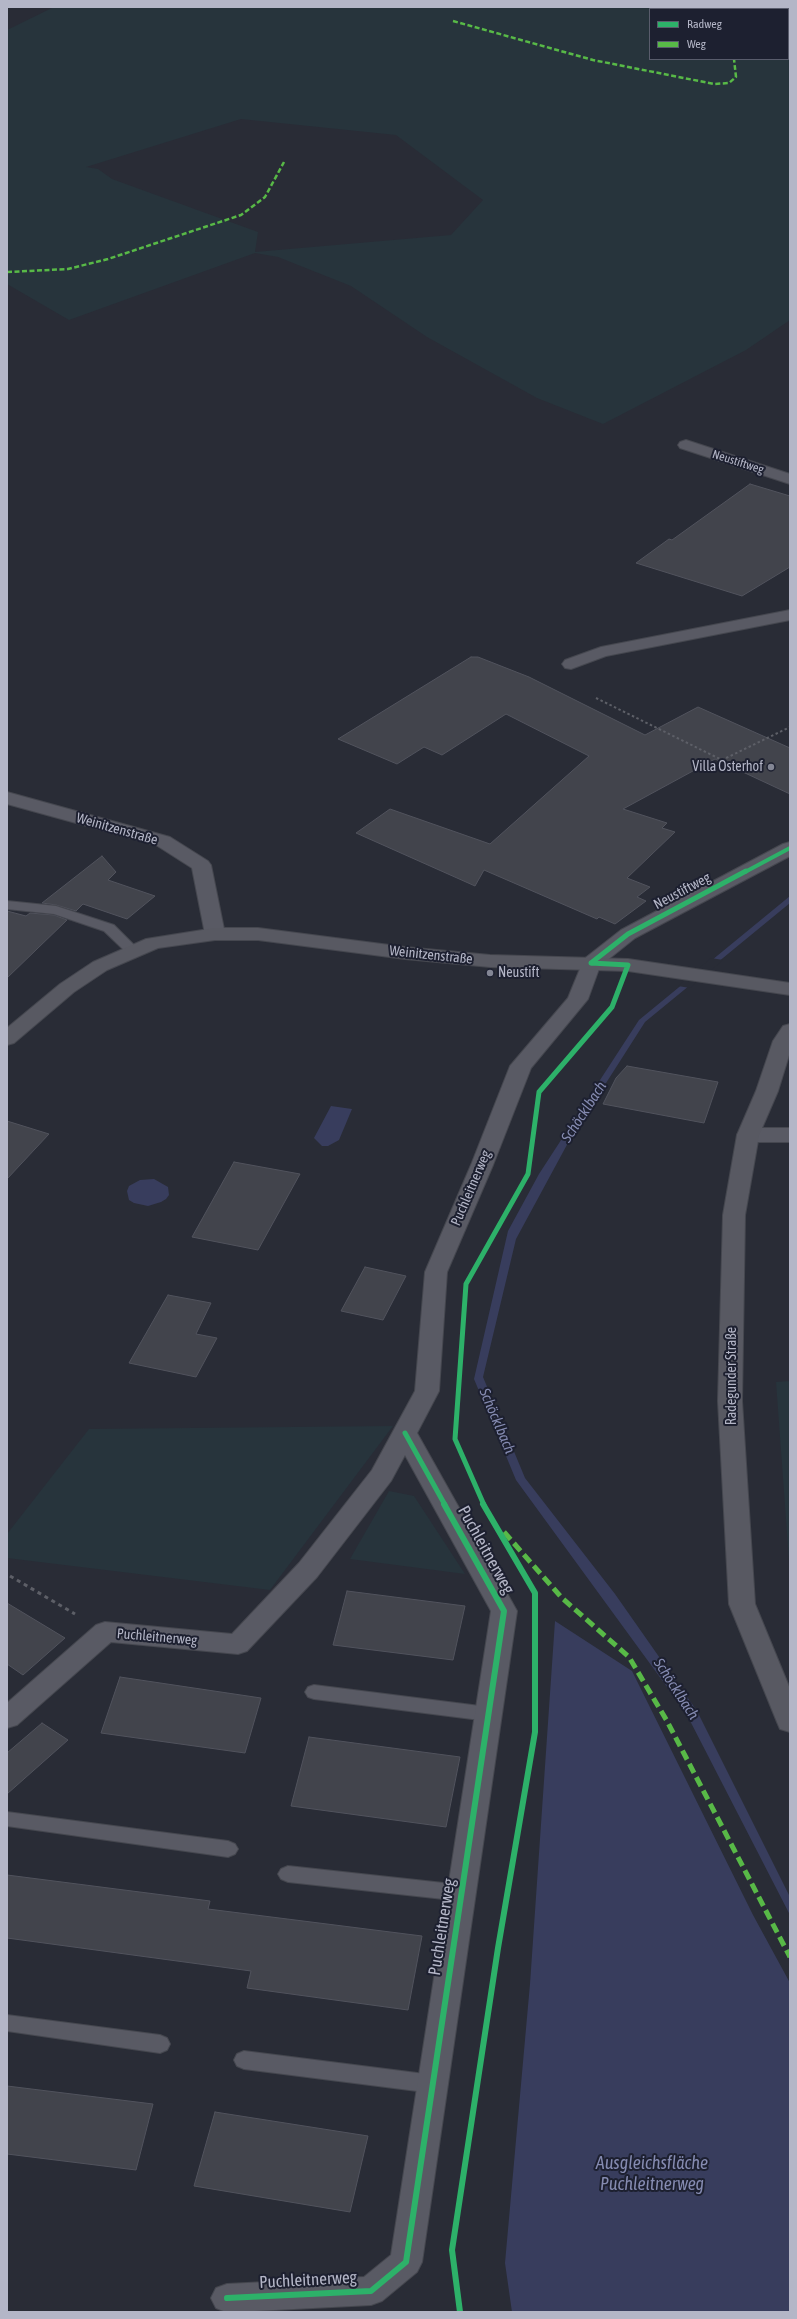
<!DOCTYPE html>
<html>
<head>
<meta charset="utf-8">
<style>
	body { margin:0 }
	#map { position:relative; width:797px; height:2319px; overflow:hidden; background:#292c36; font-family:"Asap Condensed",sans-serif }
	canvas { display:block }
	.frame { position:absolute; inset:0; border:8px solid #b4b6c7; pointer-events:none }
	.legend { position:absolute; left:649px; top:8px; width:140px; height:52px; box-sizing:border-box; background:#1d2030; border:1px solid #595c6c; margin:0; padding:5px 7px; list-style:none; font-size:12px; color:#b4b6c7 }
	.legend li { display:flex; align-items:center; gap:8px; height:20px }
	.legend b { width:20px; border:1px solid #595c6c }
</style>
</head>
<body>
<div id="map">
<canvas width="797" height="2319"></canvas>
<div class="frame"></div>
<ul class="legend">
<li><b style="height:5px;background:#2db169"></b>Radweg</li>
<li><b style="height:5px;background:#58b947"></b>Weg</li>
</ul>
</div>
<script>
const ctx = document.querySelector('canvas').getContext('2d');
ctx.lineJoin = 'round';
function fillPath(path, color) { ctx.fillStyle = color; ctx.fill(path, 'evenodd'); }
const shape = rows => new Path2D(rows.map(r => 'M' + r).join(''));
function stroke(path, color, width, dash) { ctx.strokeStyle = color; ctx.lineWidth = width; ctx.lineCap = dash ? 'butt' : 'round'; ctx.setLineDash(dash || []); ctx.stroke(path); }
function label(font, color, halo, rows, align = 'center') {
  ctx.font = font + ' "Asap Condensed",sans-serif'; ctx.lineWidth = 4; ctx.setLineDash([]); ctx.textBaseline = 'middle'; ctx.strokeStyle = halo; ctx.fillStyle = color; for (const [text, x, y, turn = 0] of rows) {
    ctx.save(); ctx.translate(x, y); ctx.rotate((+turn || 0) * Math.PI / 180); ctx.textAlign = isNaN(turn) ? turn : align; if (halo) ctx.strokeText(text, 0, 0); ctx.fillText(text, 0, 0); ctx.restore();
  }
}
const green = shape([
	[54,7,790,7,790,320,746,350,603,424,537,398,427,337,351,286,278,257,255,253,69,320,7,284,7,30],
	[650,9,788,9,788,59,650,59],
	[241,119,396,135,483,200,451,235,255,252,258,232,112,179,98,169,86,167],
	[790,1381,790,1574,776,1382],
	[393,1426,270,1590,7,1558,7,1534,89,1429],
	[389,1491,414,1496,465,1574,350,1559]
]);
const water = shape([
	[790,896,790,903,645,1022,569,1141,516,1239,483,1377,525,1478,615,1594,697,1711,790,1897,790,1915,686,1713,516,1480,474,1379,508,1231,539,1174,639,1020],
	[331,1106,352,1109,339,1140,328,1146,322,1146,314,1138],
	[154,1179,168,1187,169,1195,166,1199,161,1202,148,1206,134,1203,129,1200,127,1191,129,1186,140,1180],
	[555,1621,632,1671,753,1915,790,1983,790,2312,512,2312,505,2263,530,1984]
]);
const pier = shape([
	[711,958,723,960,690,988,678,986]
]);
const building = shape([
	[750,484,790,496,790,567,742,596,636,563,669,539,672,540,750,484],
	[471,657,478,657,529,677,645,735,698,707,790,748,790,794,715,759,623,809,667,823,662,828,675,832,627,878,650,887,637,897,646,901,615,924,599,917,597,919,484,870,475,886,356,833,390,809,490,844,589,756,506,714,442,755,424,747,397,764,338,739,471,657],
	[102,856,116,872,108,880,155,896,127,919,83,904,76,911,56,905,42,903,102,856],
	[7,911,26,916,30,913,54,915,67,920,7,978,7,911],
	[627,1066,718,1082,704,1123,603,1104,616,1078,627,1066],
	[7,1121,49,1134,7,1179,7,1121],
	[234,1162,300,1174,258,1250,192,1237,234,1162],
	[365,1267,406,1276,383,1320,341,1311,365,1267],
	[168,1295,211,1303,196,1334,217,1338,196,1377,129,1363,168,1295],
	[347,1591,465,1606,453,1660,333,1645,347,1591],
	[7,1603,65,1638,23,1675,7,1664,7,1603],
	[120,1677,261,1698,245,1753,101,1733,120,1677],
	[42,1723,68,1740,7,1794,7,1753,42,1723],
	[309,1737,460,1757,446,1827,291,1806,309,1737],
	[7,1875,210,1901,208,1909,422,1936,408,2010,247,1988,251,1971,7,1938,7,1875],
	[7,2086,153,2104,136,2170,7,2154,7,2086],
	[215,2112,368,2136,350,2212,194,2186,215,2112]
]);
const pathFar1 = shape([
	[596,698,722,760,790,727]
]);
const path = shape([
	[10,1576,75,1614]
]);
const service = shape([
	[7,901,56,906,114,925,140,951,138,954,128,954,104,931,54,914,7,909,7,901],
	[314,1685,488,1707,494,1709,497,1714,494,1719,488,1721,314,1699,308,1697,305,1692,308,1687,314,1685],
	[7,1812,228,1841,235,1844,238,1849,235,1854,228,1857,7,1826,7,1812],
	[288,1866,462,1885,469,1888,472,1893,469,1898,462,1901,288,1882,281,1879,278,1874,281,1869,288,1866],
	[7,2015,160,2035,167,2038,170,2044,167,2050,160,2053,7,2031,7,2015],
	[244,2051,433,2075,440,2078,443,2084,440,2090,433,2093,244,2069,237,2066,234,2060,237,2054,244,2051]
]);
const minor = shape([
	[686,440,790,474,790,484,680,448,678,445,680,442,686,440],
	[790,610,790,620,606,656,571,669,565,668,562,664,565,660,601,647,790,610],
	[7,792,170,837,208,861,211,865,225,934,222,938,215,940,208,938,205,934,192,868,156,845,7,804,7,792],
	[790,842,790,856,635,938,600,966,588,999,531,1068,493,1165,447,1272,439,1391,417,1433,517,1611,422,2262,417,2272,382,2301,371,2305,236,2312,226,2312,216,2308,211,2298,216,2288,227,2284,364,2277,391,2255,491,1611,405,1455,391,1481,317,1577,247,1651,238,1654,111,1642,17,1725,7,1728,7,1703,96,1625,105,1622,232,1634,299,1563,372,1470,415,1391,425,1272,471,1165,510,1066,568,998,584,959,621,930,783,844,790,842],
	[748,1128,790,1128,790,1142,748,1142,740,1140,737,1135,740,1130,748,1128]
]);
const secondary = shape([
	[215,928,258,928,405,947,490,955,628,959,790,983,790,995,628,971,490,967,405,959,258,940,215,940,158,948,107,970,74,992,14,1043,7,1045,7,1028,60,984,93,962,146,939,215,928],
	[790,1024,790,1052,778,1091,759,1135,745,1215,742,1401,755,1604,790,1689,790,1732,780,1729,777,1722,729,1604,718,1401,723,1215,737,1135,756,1091,773,1041,783,1026,790,1024]
]);
const quietFar1 = shape([
	[712,7,714,9],
	[453,21,593,60,714,84,729,83,736,77,734,59],
	[7,272,68,269,108,259,241,215,265,197,284,162]
]);
const quiet = shape([
	[504,1532,562,1598,629,1657,667,1721,790,1957]
]);
const cyclewayFar2 = shape([
	[745,872,790,848]
]);
const cyclewayFar1 = shape([
	[591,963,628,934,746,871],
	[405,1433,445,1505],
	[484,1505,455,1439,466,1284,528,1174,539,1092,612,1007,628,965,591,963]
]);
const cycleway = shape([
	[227,2298,371,2291,406,2262,504,1611,444,1504],
	[460,2312,452,2250,498,1948,535,1732,535,1593,483,1504]
]);
const markers = [
	[771,767,4,"#838694"],
	[490,973,4,"#838694"]
];
const farStreetnames = [
	["Neustiftweg",738,462,18]
];
const poiNames = [
	["Villa Osterhof",763,767],
	["Neustift",498,973,"left"]
];
const streetNames = [
	["Weinitzenstraße",117,829,16],
	["Neustiftweg",682,891,-28],
	["Weinitzenstraße",431,955,6],
	["Puchleitnerweg",471,1188,-67],
	["Radegunder Straße",732,1376,-90],
	["Puchleitnerweg",157,1637,5]
];
const waterNames = [
	["Schöcklbach",584,1112,-57],
	["Schöcklbach",497,1421,67],
	["Schöcklbach",676,1689,57]
];
const nearStreetnames = [
	["Puchleitnerweg",486,1550,61],
	["Puchleitnerweg",442,1927,-81],
	["Puchleitnerweg",308,2280,-3]
];
const nearWaternames = [
	["Ausgleichsfläche",652,2163],
	["Puchleitnerweg",652,2184]
];
fillPath(green, '#27343c');
fillPath(water, '#383d5d');
fillPath(pier, '#292c36');
fillPath(building, '#42444c');
stroke(building, '#51535d', 1);
stroke(service, '#45474f', 2);
stroke(minor, '#45474f', 2);
stroke(secondary, '#45474f', 2);
stroke(pathFar1, '#5d5f67', 2, [2.5, 2.5]);
stroke(path, '#5d5f67', 3, [4, 4]);
fillPath(service, '#595a64');
fillPath(minor, '#595a64');
fillPath(secondary, '#585962');
stroke(quietFar1, '#58b947', 2.5, [5, 2.5]);
stroke(quiet, '#58b947', 5, [10, 5]);
stroke(cyclewayFar2, '#2db169', 4);
stroke(cyclewayFar1, '#2db169', 5);
stroke(cycleway, '#2db169', 6);
for (const [x, y, r, color] of markers) { const dot = new Path2D(); dot.arc(x, y, r, 0, 2 * Math.PI); ctx.fillStyle = color; ctx.fill(dot); stroke(dot, '#1d2030', 1.5); }
label('12px', '#b4b6c7', '#1d2030', farStreetnames);
label('14px', '#b4b6c7', '#1d2030', poiNames, 'right');
label('14px', '#b4b6c7', '#1d2030', streetNames);
label('italic 15px', '#858bb1', '#1d2030', waterNames);
label('17px', '#b4b6c7', '#1d2030', nearStreetnames);
label('italic 18px', '#858bb1', '#1d2030', nearWaternames);
</script>
</body>
</html>
